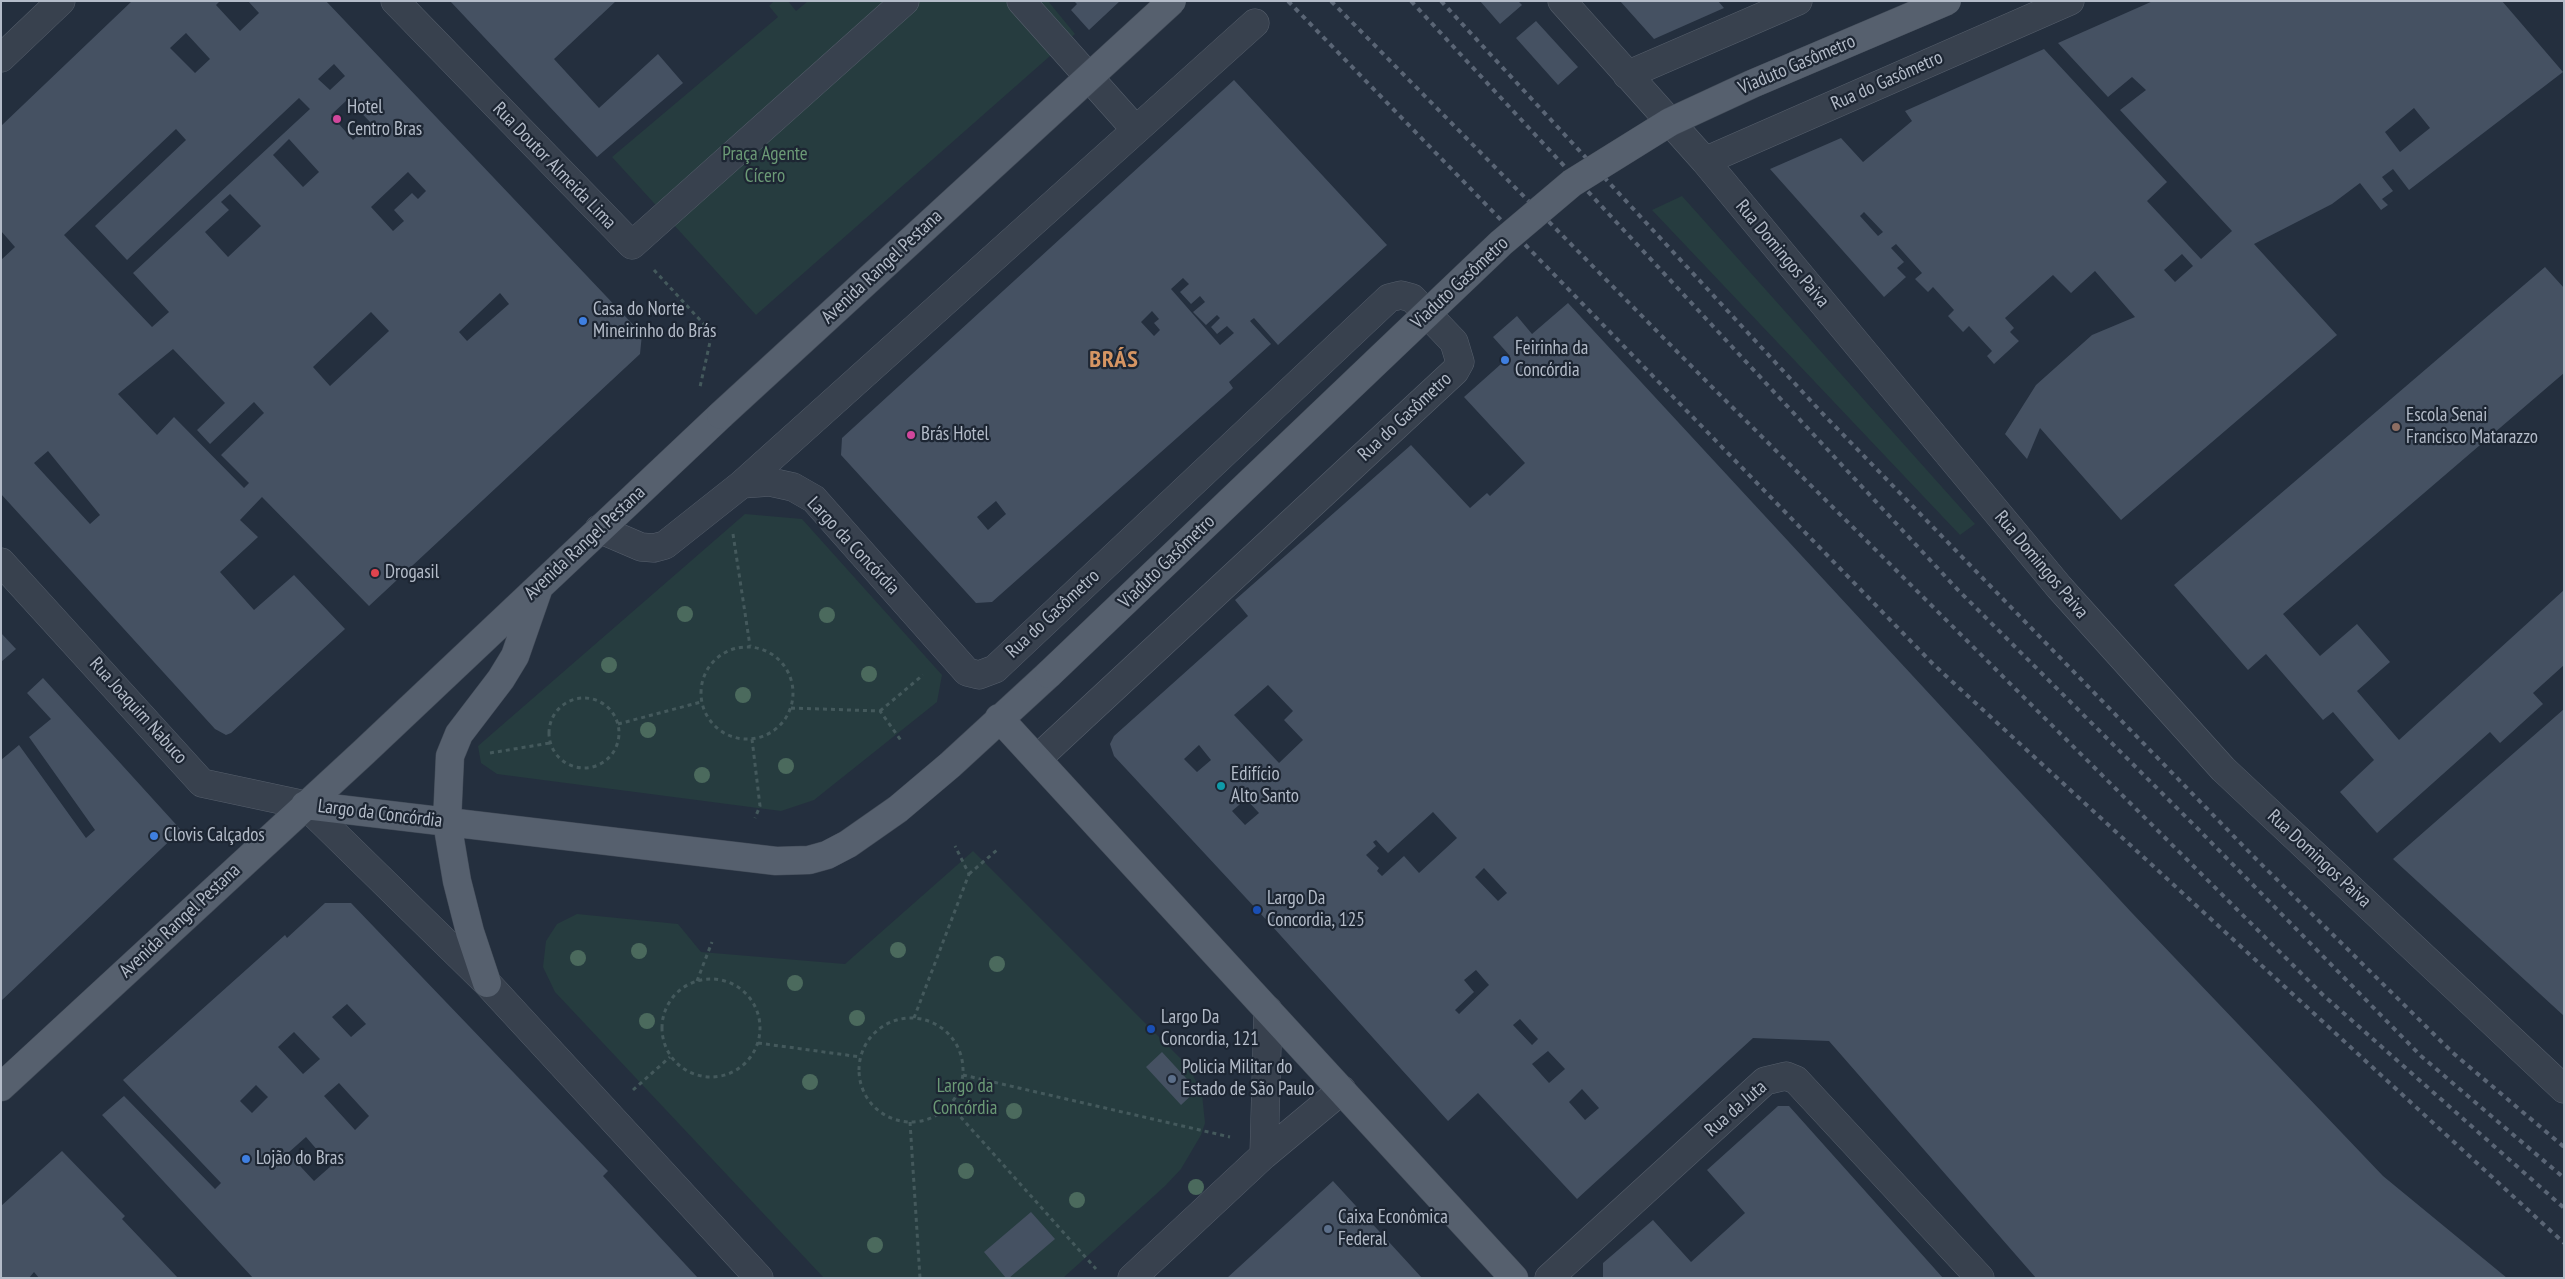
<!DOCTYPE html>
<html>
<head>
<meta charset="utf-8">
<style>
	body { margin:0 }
	#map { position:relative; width:2565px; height:1279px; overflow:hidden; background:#242f3e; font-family:"PT Sans Narrow",sans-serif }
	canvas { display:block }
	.frame { position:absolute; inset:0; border:2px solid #b4bcc9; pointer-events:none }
</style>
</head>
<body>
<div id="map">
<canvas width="2565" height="1279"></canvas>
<div class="frame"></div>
</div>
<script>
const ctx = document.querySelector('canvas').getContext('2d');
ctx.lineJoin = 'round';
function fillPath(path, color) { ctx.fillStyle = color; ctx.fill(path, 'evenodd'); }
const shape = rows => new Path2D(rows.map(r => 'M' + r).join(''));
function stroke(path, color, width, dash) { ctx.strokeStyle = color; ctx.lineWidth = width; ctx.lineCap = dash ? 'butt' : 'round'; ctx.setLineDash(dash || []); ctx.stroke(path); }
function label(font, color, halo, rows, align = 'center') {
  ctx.font = font + ' "PT Sans Narrow",sans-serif'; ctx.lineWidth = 4.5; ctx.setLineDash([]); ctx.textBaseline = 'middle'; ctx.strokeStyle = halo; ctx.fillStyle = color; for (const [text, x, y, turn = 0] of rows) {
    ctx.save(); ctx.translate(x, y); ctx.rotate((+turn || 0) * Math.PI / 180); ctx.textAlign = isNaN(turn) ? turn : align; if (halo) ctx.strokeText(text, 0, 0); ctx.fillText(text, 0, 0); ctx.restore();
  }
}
const green = shape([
	[774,1,788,1,796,11,808,1,1048,1,1075,34,756,315,612,157,778,17,769,6],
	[1682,196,1975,524,1960,535,1652,210],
	[745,514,802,519,942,675,937,702,814,800,781,811,497,774,481,763,478,746],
	[973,851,1189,1067,1202,1094,1205,1123,1201,1135,1181,1169,1165,1186,1063,1278,824,1278,555,992,543,967,546,941,557,924,577,914,678,924,701,952,845,964]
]);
const building = shape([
	[132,1,220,1,216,5,240,31,259,13,248,1,326,1,642,334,640,354,369,606,262,497,240,520,258,537,220,572,254,610,294,575,345,629,231,733,226,735,215,729,1,494,1,260,15,247,1,231,1,126],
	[186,33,210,59,195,73,170,48],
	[334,64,345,76,330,90,318,79],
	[299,98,310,109,133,273,169,312,152,327,64,235,176,129,186,140,95,226,127,260],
	[348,99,371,123,353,140,331,115],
	[289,139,319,172,303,187,273,155],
	[408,172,426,191,418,199,412,193,394,210,404,221,393,231,371,207],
	[230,194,261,226,228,257,205,232,229,210,221,202],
	[500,293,509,304,467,341,459,332],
	[371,312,389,331,330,386,313,367],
	[173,349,225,403,197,430,210,444,254,402,264,413,221,455,249,483,244,488,174,417,157,435,118,394],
	[48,451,100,515,90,524,34,463],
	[450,1,616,1,554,59,599,108,658,54,683,83,597,157],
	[1074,1,1120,1,1089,30,1071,10,1077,4],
	[1480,1,1518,1,1522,5,1500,24],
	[1620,1,1718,1,1724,8,1654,39],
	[2153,1,2502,1,2563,72,2409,190,2393,169,2382,177,2393,191,2382,199,2388,205,2381,210,2360,183,2332,204,2254,244,2337,335,2121,520,2040,428,2027,459,2005,434,2036,385,2092,335,2135,317,2095,271,2071,293,2053,275,2005,318,2014,328,2010,332,2019,341,1994,364,1987,356,1992,351,1969,326,1963,332,1948,316,1954,310,1933,287,1928,292,1915,279,1922,273,1896,244,1891,248,1904,262,1897,268,1906,277,1884,297,1770,169,1841,138,1863,162,1912,121,1905,111,2044,49,2167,182,2147,201,2201,259,2232,231,2120,110,2146,90,2132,77,2108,97,2058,43],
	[2414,108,2430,128,2400,152,2385,132],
	[1864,212,1883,232,1878,236,1860,216],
	[2182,254,2193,266,2175,282,2164,270],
	[1536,21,1578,67,1558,85,1516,38],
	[1234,80,1387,245,1278,345,1254,318,1250,321,1271,344,1229,382,1233,388,1231,390,992,602,976,603,841,455,842,438],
	[1183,278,1189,284,1180,292,1191,304,1200,296,1205,302,1193,312,1206,325,1217,315,1220,318,1211,327,1217,334,1227,326,1234,333,1220,345,1171,289],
	[1152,311,1159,319,1154,323,1160,330,1154,336,1141,322],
	[996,501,1006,514,988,530,977,517],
	[2545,267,2564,288,2564,373,2283,614,2320,656,2357,624,2390,662,2357,691,2399,740,2564,590,2564,665,2533,693,2543,704,2500,743,2490,732,2377,833,2340,792,2374,760,2333,712,2323,720,2266,654,2248,670,2174,585],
	[1568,303,2132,913,2321,1111,2383,1176,2507,1278,2036,1278,1829,1041,1753,1038,1577,1199,1478,1093,1448,1121,1272,926,1114,756,1110,744,1114,736,1248,616,1235,600,1411,445,1470,508,1487,493,1490,496,1525,463,1464,397,1510,356,1493,337,1517,316,1532,334],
	[1268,685,1293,711,1284,720,1303,740,1279,763,1234,715],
	[1199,745,1211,760,1197,772,1184,759],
	[1246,799,1259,813,1245,825,1232,811],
	[1433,812,1457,838,1419,873,1404,856,1382,876,1377,871,1379,868,1366,855,1376,846,1373,842,1376,840,1388,853],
	[1484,868,1507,893,1498,901,1475,877],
	[1476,970,1489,985,1459,1014,1455,1010,1474,992,1464,980],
	[1520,1019,1538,1039,1532,1045,1513,1025],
	[1548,1051,1565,1069,1549,1083,1532,1064],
	[1582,1089,1599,1108,1585,1120,1569,1102],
	[1,633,16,649,1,662],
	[43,678,181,830,1,1001,1,760,19,745,86,838,95,830,29,737,51,719,27,693],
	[2564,709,2564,1016,2393,859],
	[325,903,351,903,608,1171,603,1176,698,1278,253,1278,102,1115,124,1096,215,1189,221,1183,123,1080,285,935,287,938],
	[347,1004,366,1024,351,1037,332,1017],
	[294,1032,320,1059,303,1074,278,1047],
	[339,1083,369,1116,355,1130,324,1096],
	[256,1085,268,1097,252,1113,240,1101],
	[306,1137,331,1166,314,1181,288,1153],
	[1162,1052,1197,1090,1181,1105,1146,1067],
	[1778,1106,1789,1106,1943,1278,1603,1278,1603,1263,1653,1220,1691,1262,1745,1213,1707,1170],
	[62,1151,125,1216,122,1219,178,1278,39,1278,34,1272,29,1278,1,1278,1,1206],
	[1333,1181,1422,1278,1227,1278],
	[1031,1212,1055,1239,1009,1278,1006,1278,984,1252]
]);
const path = shape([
	[654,270,712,333,700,387],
	[733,534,750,646],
	'701 693a46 46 0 1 1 92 0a46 46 0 1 1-92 0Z',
	'549 733a35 35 0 1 1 70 0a35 35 0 1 1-70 0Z',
	[791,708,880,711,902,742],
	[880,711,923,675],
	[618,724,701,702],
	[752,739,760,806,755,818],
	[490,753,550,743],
	[969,874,997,850],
	'662 1028a49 49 0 1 1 98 0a49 49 0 1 1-98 0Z',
	[697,981,712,942],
	[914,1018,969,874,955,846],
	'859 1070a52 52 0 1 1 104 0a52 52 0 1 1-104 0Z',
	[758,1043,861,1057],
	[963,1075,1230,1137],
	[633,1090,670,1057],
	[950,1105,1096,1269],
	[910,1122,920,1278]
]);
const minor = shape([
	[395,1,632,245,905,1],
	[1021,1,1136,130],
	[1562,1,1705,161,2059,587,2223,769,2564,1089],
	[1,58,61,1],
	[1627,75,1798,1],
	[1705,161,2070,1],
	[742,484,770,482,793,487,814,499,967,672,979,675,995,669,1389,298,1401,295,1412,298,1454,342,1460,362,1455,371,1037,759],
	[599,529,641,547,654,548,665,545,742,484,1255,23],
	[1,562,202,783,305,805,487,983,759,1278],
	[1264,1155,1268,1010],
	[1132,1278,1264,1155,1342,1090],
	[1549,1278,1765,1081,1786,1076,1796,1080,1980,1278]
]);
const major = shape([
	[999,718,1514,1278],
	[305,805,776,861,809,860,827,855,848,844,898,809,950,765,1049,674],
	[487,983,470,932,457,881,447,822,450,756,459,734,501,679,515,656,538,590],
	[1,1087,364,752,721,415]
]);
const rail = shape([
	[1288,1,1933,664,2564,1243],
	[1331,1,1713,388,2322,994,2564,1208],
	[1411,1,1957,589,2198,829,2421,1056,2564,1178],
	[1441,1,1823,414,2253,856,2453,1053,2564,1147]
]);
const majorBridge = shape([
	[721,415,1172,1],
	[1049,674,1501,243,1572,183,1670,122,1752,84,1947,1]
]);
const trees = [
	[685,614],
	[827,615],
	[609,665],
	[869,674],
	[743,695],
	[648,730],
	[786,766],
	[702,775],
	[898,950],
	[639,951],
	[578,958],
	[997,964],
	[795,983],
	[857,1018],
	[647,1021],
	[810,1082],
	[1014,1111],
	[966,1171],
	[1196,1187],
	[1077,1200],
	[875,1245]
];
const markers = [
	[337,119,5,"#d1479c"],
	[583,321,5,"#3f7fe0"],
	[1505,360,5,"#3f7fe0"],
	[2396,427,5,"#8d6e63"],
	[911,435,5,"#d1479c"],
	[375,573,5,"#e0444e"],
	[1221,786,5,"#0f9aa8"],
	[154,836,5,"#3f7fe0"],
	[1257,910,5,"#1a4fb4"],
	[1151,1029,5,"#1a4fb4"],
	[1172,1079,5,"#5c6f8a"],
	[246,1159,5,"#3f7fe0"],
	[1328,1229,5,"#5c6f8a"]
];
const streetNames = [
	["Viaduto Gasômetro",1797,65,-23],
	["Rua do Gasômetro",1887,81,-24],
	["Rua Doutor Almeida Lima",554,166,46],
	["Rua Domingos Paiva",1782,254,50],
	["Avenida Rangel Pestana",882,267,-43],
	["Viaduto Gasômetro",1460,283,-43],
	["Rua do Gasômetro",1405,417,-43],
	["Avenida Rangel Pestana",585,543,-43],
	["Largo da Concórdia",853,546,47],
	["Viaduto Gasômetro",1167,562,-44],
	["Rua Domingos Paiva",2041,565,50],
	["Rua do Gasômetro",1053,614,-43],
	["Rua Joaquim Nabuco",138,711,48],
	["Largo da Concórdia",380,814,7],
	["Rua Domingos Paiva",2319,859,43],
	["Avenida Rangel Pestana",180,921,-43],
	["Rua da Juta",1736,1109,-41]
];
const poiNames = [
	["Hotel",347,108],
	["Centro Bras",347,130],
	["Casa do Norte",593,310],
	["Mineirinho do Brás",593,332],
	["Feirinha da",1515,349],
	["Concórdia",1515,371],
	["Escola Senai",2406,416],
	["Francisco Matarazzo",2406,438],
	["Brás Hotel",921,435],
	["Drogasil",385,573],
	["Edifício",1231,775],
	["Alto Santo",1231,797],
	["Clovis Calçados",164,836],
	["Largo Da",1267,899],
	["Concordia, 125",1267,921],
	["Largo Da",1161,1018],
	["Concordia, 121",1161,1040],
	["Policia Militar do",1182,1068],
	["Estado de São Paulo",1182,1090],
	["Lojão do Bras",256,1159],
	["Caixa Econômica",1338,1218],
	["Federal",1338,1240]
];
const parkNames = [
	["Praça Agente",765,155],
	["Cícero",765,177],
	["Largo da",965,1087],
	["Concórdia",965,1109]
];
const districtNames = [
	["BRÁS",1114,360]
];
fillPath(green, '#263c3f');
fillPath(building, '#455162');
stroke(minor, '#565f6c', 29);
stroke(major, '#414a57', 29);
stroke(path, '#44595c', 3, [4, 4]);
stroke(minor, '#38414e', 28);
stroke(major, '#56606e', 28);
stroke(rail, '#5a6575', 4, [5, 5]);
stroke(majorBridge, '#414a57', 29, []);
stroke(majorBridge, '#56606e', 28);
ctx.fillStyle = '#4b6a5d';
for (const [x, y] of trees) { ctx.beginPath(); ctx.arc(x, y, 8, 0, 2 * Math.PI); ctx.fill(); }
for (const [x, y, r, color] of markers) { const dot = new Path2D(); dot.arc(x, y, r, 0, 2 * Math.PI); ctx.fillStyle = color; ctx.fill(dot); stroke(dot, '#1d2633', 2); }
label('19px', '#b4bcc9', '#1d2633', streetNames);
label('19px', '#b4bcc9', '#1d2633', poiNames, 'left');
label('19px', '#6b9a76', '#1d2633', parkNames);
ctx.letterSpacing = '1px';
label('bold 24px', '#d59563', '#1d2633', districtNames);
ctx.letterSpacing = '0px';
</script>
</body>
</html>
